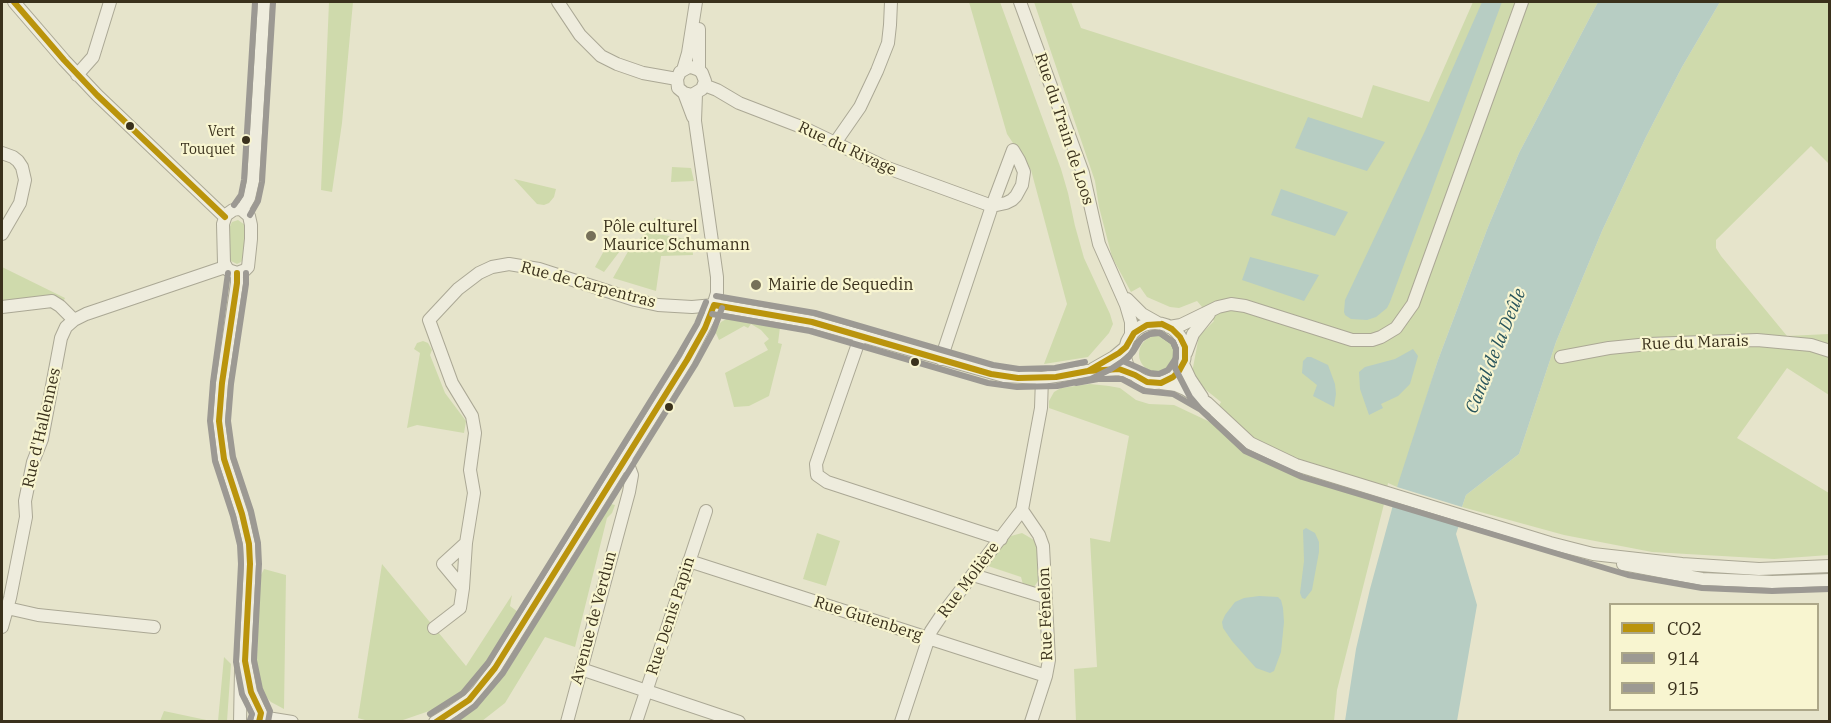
<!DOCTYPE html>
<html>
<head>
<meta charset="utf-8">
<style>
	body { margin:0 }
	#map { position:relative; width:1831px; height:723px; overflow:hidden; background:#e6e4cb; font-family:"IBM Plex Serif",serif }
	canvas { display:block }
	.frame { position:absolute; inset:0; border:3px solid #3a311c; pointer-events:none }
	.legend { position:absolute; left:1609px; top:603px; width:210px; height:108px; box-sizing:border-box; background:#f8f5d0; border:2px solid #aca788; margin:0; padding:8px 10px; list-style:none; font-size:18px; color:#3a311c }
	.legend li { display:flex; align-items:center; gap:12px; height:30px }
	.legend b { width:30px; border:2px solid #aca788 }
</style>
</head>
<body>
<div id="map">
<canvas width="1831" height="723"></canvas>
<div class="frame"></div>
<ul class="legend">
<li><b style="height:8px;background:#ba940c"></b>CO2</li>
<li><b style="height:8px;background:#9c9993"></b>914</li>
<li><b style="height:8px;background:#9c9993"></b>915</li>
</ul>
</div>
<script>
const ctx = document.querySelector('canvas').getContext('2d');
ctx.lineJoin = 'round';
function fillPath(path, color) { ctx.fillStyle = color; ctx.fill(path, 'evenodd'); }
const shape = rows => new Path2D(rows.map(r => 'M' + r).join(''));
function stroke(path, color, width, dash) { ctx.strokeStyle = color; ctx.lineWidth = width; ctx.lineCap = dash ? 'butt' : 'round'; ctx.setLineDash(dash || []); ctx.stroke(path); }
function label(font, color, halo, rows, align = 'center') {
  ctx.font = font + ' "IBM Plex Serif",serif'; ctx.lineWidth = 4.5; ctx.setLineDash([]); ctx.textBaseline = 'middle'; ctx.strokeStyle = halo; ctx.fillStyle = color; for (const [text, x, y, turn = 0] of rows) {
    ctx.save(); ctx.translate(x, y); ctx.rotate((+turn || 0) * Math.PI / 180); ctx.textAlign = isNaN(turn) ? turn : align; if (halo) ctx.strokeText(text, 0, 0); ctx.fillText(text, 0, 0); ctx.restore();
  }
}
const green = shape([
	[329,2,353,2,342,123,332,192,321,190],
	[969,2,1000,2,1061,169,1068,193,1075,226,1084,258,1110,314,1113,324,1109,333,1088,357,1044,364,1067,304,1031,170,1007,134],
	[1034,2,1071,2,1081,28,1362,118,1373,85,1429,102,1473,2,1598,2,1519,153,1488,227,1438,360,1401,480,1397,487,1388,483,1384,504,1337,690,1334,721,1076,721,1074,669,1097,667,1090,538,1110,542,1129,436,1049,408,1049,401,1054,392,1061,388,1090,384,1109,386,1120,388,1136,400,1149,404,1174,405,1210,422,1221,402,1191,378,1199,336,1214,321,1197,301,1179,308,1170,307,1147,297,1140,287,1131,292,1112,257,1099,207,1095,181],
	[1720,2,1829,2,1829,164,1811,146,1716,240,1716,248,1721,256,1787,336,1829,334,1829,395,1787,368,1737,438,1829,493,1829,555,1774,559,1652,552,1564,535,1462,507,1466,495,1519,454,1556,342,1602,231,1646,137,1682,67],
	[672,167,691,168,694,181,671,182],
	[514,179,556,189,554,197,549,203,544,205,537,204],
	[654,218,681,221,684,222,684,225,682,225,681,230,654,225],
	[238,220,245,225,244,258,241,262,237,264,231,261,229,256,230,226,232,222],
	[647,232,692,240,693,255,661,256,656,291,613,278,630,248],
	[610,240,626,243,604,272,595,267],
	[2,267,65,298,63,302,47,297,2,301],
	[730,317,780,327,778,343,782,344,769,396,749,406,734,407,725,373,768,350,764,343,769,339,761,330,751,324,748,328,744,326,719,340,715,331,721,322],
	'1139 354a18 18 0 1 1 36 0a18 18 0 1 1-36 0Z',
	[423,341,428,343,432,350,430,355,445,393,466,421,464,433,417,425,407,428,420,353,414,349,417,343],
	[611,504,615,505,612,513,607,518,575,647,545,637,505,703,482,721,454,721,482,701,507,672,607,505],
	[817,533,840,541,826,586,803,579],
	[1022,533,1034,540,1037,547,1038,581,1034,587,1029,589,1024,588,1021,577,988,566,1007,540,1011,536],
	[382,564,466,666,512,595,510,606,518,612,481,670,462,692,435,709,403,720,365,720,358,718],
	[264,569,286,575,284,709,271,702,256,687,260,577],
	[224,657,231,664,227,721,218,721],
	[164,711,211,721,160,721]
]);
const water = shape([
	[1482,2,1502,2,1390,302,1387,308,1376,317,1367,320,1351,319,1345,315,1344,312,1345,300,1425,131],
	[1598,2,1720,2,1682,67,1646,137,1602,231,1556,342,1519,454,1466,495,1462,507,1397,487,1438,360,1488,227,1519,153],
	[1308,117,1385,142,1367,171,1295,148],
	[1281,189,1348,212,1335,236,1271,215],
	[1250,257,1319,275,1304,301,1242,280],
	[1413,349,1418,356,1410,384,1398,396,1381,404,1383,408,1369,415,1360,389,1359,372,1365,367,1395,359],
	[1307,357,1311,357,1328,365,1335,384,1336,394,1334,407,1313,396,1317,385,1302,373,1303,361],
	[1393,505,1459,525,1456,534,1477,605,1457,721,1345,721,1356,649,1370,589],
	[1306,528,1315,533,1319,542,1319,552,1312,590,1305,599,1302,598,1300,593,1304,561,1303,530],
	[1259,596,1278,597,1281,600,1283,608,1284,622,1281,652,1274,671,1270,673,1256,668,1232,641,1223,628,1222,622,1225,615,1235,602,1244,598]
]);
const minor = shape([
	[14,2,64,60,97,95,225,217],
	[558,2,580,35,601,56,617,64,643,73,677,79],
	[1020,2,1083,173,1099,244,1126,305,1131,322,1131,336],
	[699,29,699,70],
	[683,70,688,53,696,2],
	[77,75,93,57,110,2],
	[704,85,717,90,739,103,804,128,885,167,992,206],
	[684,93,692,95,702,89,705,81,702,73,699,70,691,67,687,68,680,72,677,79,678,88,684,93,693,117],
	[835,143,860,107,877,71,888,43,890,25,891,2],
	[2,153,13,157,18,161,22,167,25,180,20,203,2,234],
	[238,209,242,210,249,216,251,225,251,239,248,267,245,270,237,273,228,270,224,263,223,224,226,215,233,210,238,209],
	[242,210,249,198,253,181,264,2],
	[237,273,237,283,222,383,219,421,224,459,242,514,249,544,250,564,245,661,251,692,261,713,259,722],
	[1127,299,1142,314,1158,323],
	[2,307,52,301,60,306,74,320],
	'1125 353a30 30 0 1 1 60 0a30 30 0 1 1-60 0Z',
	[1169,327,1181,325,1218,307,1231,304,1245,306,1352,340,1372,340,1381,337,1396,328,1413,304,1522,2],
	[861,335,816,464,817,475,827,482,1001,539],
	[1186,353,1193,334,1209,314],
	[1561,357,1609,348,1649,344,1757,340,1811,345,1830,351],
	[941,359,992,206,1013,150,1019,160,1024,172,1022,185,1016,196,1012,200,1006,203,992,206],
	[1183,364,1190,379,1202,397],
	[1093,369,1114,357,1126,347],
	[1161,383,1176,385,1185,389,1207,403,1250,443,1296,465,1550,543,1593,554,1682,564,1759,569,1830,566],
	[1022,510,1039,535,1043,546,1049,660,1046,676,1031,722],
	[689,561,1046,676],
	[1623,564,1702,579,1772,582,1830,580],
	[973,575,1045,597],
	[463,588,443,564,466,543],
	[7,608,38,615,154,627],
	[2,627,10,598,26,517,25,501,33,462,42,439,61,338,66,327,74,320,86,314,225,267],
	[434,628,460,608,463,588,466,543,474,493,470,470,475,433,472,416,452,383,429,320,458,289,479,273,492,267,509,264,539,269,635,300,658,305,692,307,714,305,812,322,1004,376,1042,378,1088,371,1119,369,1135,375],
	[581,669,739,722],
	[261,717,292,722],
	[240,722,241,670],
	[435,722,453,711,469,700,477,692,495,668,687,360,710,316,717,293,717,277,695,121,696,94],
	[567,722,629,492,632,475,626,459],
	[636,722,706,511],
	[901,722,931,631,941,616,1022,510,1041,408,1042,378]
]);
const bus1 = shape([
	[14,2,64,60,97,95,225,217],
	[237,273,237,283,222,383,219,421,224,459,242,514,249,544,250,564,245,661,251,692,261,713,259,722],
	[714,305,812,322,991,374,1018,378,1056,377,1088,371],
	[1162,324,1172,329,1180,337,1185,347,1185,360,1179,371,1173,377,1161,383,1147,382,1135,375,1119,369,1088,371,1119,353,1126,347,1134,333,1147,325,1162,324],
	[436,722,469,700,495,668,687,360,705,328,714,305]
]);
const bus2 = shape([
	[250,215,258,201,262,182,273,3],
	[228,273,213,382,210,421,215,461,233,516,240,545,241,564,236,662,242,694,252,714,250,720],
	[712,314,810,331,988,383,1017,387,1057,386,1091,379,1111,369,1129,357,1138,342,1145,336,1152,333,1160,333,1173,342,1176,349,1175,368,1190,397,1201,410,1245,451,1302,477,1628,575,1702,588,1772,591,1830,589],
	[1076,383,1098,379,1122,379,1144,391,1173,394,1201,410,1208,416],
	[453,722,475,706,503,673,695,365,713,332,722,308]
]);
const bus3 = shape([
	[234,205,241,195,244,180,255,2],
	[246,273,246,284,231,384,228,421,233,457,251,511,258,543,259,564,254,660,260,689,270,711,268,722],
	[716,296,815,313,993,365,1019,369,1055,368,1085,362],
	[1160,333,1173,342,1176,349,1176,358,1168,370,1159,374,1150,373,1123,361,1133,352,1141,339,1150,334,1160,333],
	[430,714,463,693,488,663,679,355,697,324,706,302]
]);
const markers = [
	[130,126,5,"#3a311c"],
	[246,140,5,"#3a311c"],
	[591,236,6,"#767059"],
	[756,285,6,"#767059"],
	[915,362,5,"#3a311c"],
	[669,407,5,"#3a311c"]
];
const busNames = [
	["Vert",235,132],
	["Touquet",235,150]
];
const streetNames = [
	["Rue du Train de Loos",1064,129,72],
	["Rue du Rivage",847,149,25],
	["Rue de Carpentras",588,285,15],
	["Rue du Marais",1695,343,-2],
	["Rue d'Hallennes",42,428,-77],
	["Rue Molière",969,580,-53],
	["Rue Fénelon",1046,614,-92],
	["Rue Denis Papin",671,616,-72],
	["Avenue de Verdun",594,618,-75],
	["Rue Gutenberg",868,619,18]
];
const poiNames = [
	["Pôle culturel",603,227],
	["Maurice Schumann",603,245],
	["Mairie de Sequedin",768,285]
];
const waterNames = [
	["Canal de la Deûle",1496,351,-68]
];
fillPath(green, '#cfdaac');
fillPath(water, '#b7cdc3');
stroke(minor, '#aba895', 14);
stroke(minor, '#eeecdd', 12);
stroke(bus1, '#ba940c', 6);
stroke(bus2, '#9c9993', 6);
stroke(bus3, '#9c9993', 6);
for (const [x, y, r, color] of markers) { const dot = new Path2D(); dot.arc(x, y, r, 0, 2 * Math.PI); ctx.fillStyle = color; ctx.fill(dot); stroke(dot, '#f8f5d0', 2); }
label('14px', '#3a311c', '#f8f5d0', busNames, 'right');
label('16px', '#3a311c', '#f8f5d0', streetNames);
label('16px', '#3a311c', '#f8f5d0', poiNames, 'left');
label('italic 18px', '#29555c', '#f8f5d0', waterNames);
</script>
</body>
</html>
